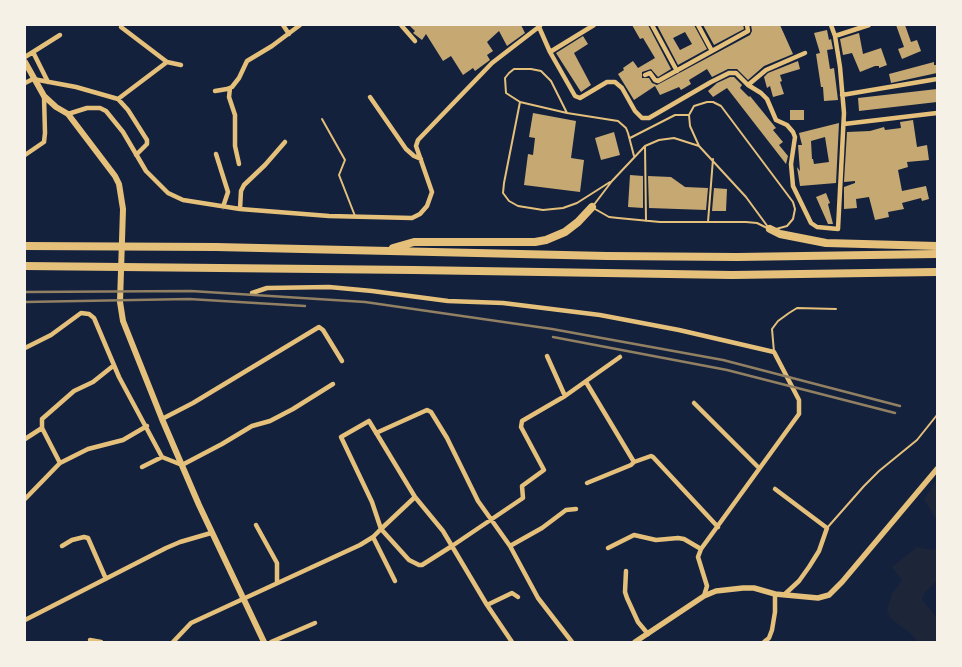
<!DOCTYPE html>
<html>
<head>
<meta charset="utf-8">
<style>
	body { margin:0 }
	#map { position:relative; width:962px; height:667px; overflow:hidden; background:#14213d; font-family:Jost,sans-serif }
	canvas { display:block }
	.frame { position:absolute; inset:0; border:26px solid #f6f1e7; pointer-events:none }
</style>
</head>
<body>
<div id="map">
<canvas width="962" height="667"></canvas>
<div class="frame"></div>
</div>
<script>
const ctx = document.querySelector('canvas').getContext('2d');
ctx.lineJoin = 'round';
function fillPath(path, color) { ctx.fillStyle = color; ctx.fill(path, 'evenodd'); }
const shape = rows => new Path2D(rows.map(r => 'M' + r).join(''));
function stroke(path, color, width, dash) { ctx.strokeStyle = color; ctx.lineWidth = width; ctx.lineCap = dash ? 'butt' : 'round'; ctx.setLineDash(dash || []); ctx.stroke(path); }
const green = shape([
	[937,480,937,521,924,499],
	[917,547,933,550,937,547,937,581,925,592,922,599,937,618,937,642,918,642,911,634,890,618,887,610,892,594,902,580,892,567]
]);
const building = shape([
	[409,25,521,25,525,33,507,46,499,31,487,42,493,51,487,55,490,60,475,71,473,68,463,75,451,56,443,61,426,34,422,40,413,33,415,31],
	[632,25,648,25,671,69,658,77,651,69,642,72,642,78,649,78,652,83,657,85,750,35,752,31,751,25,780,25,793,54,764,66,748,80,737,69,728,69,712,77,707,69,689,80,691,84,681,90,679,87,660,95,655,86,634,100,618,74,624,70,623,68,633,61,638,68,655,58,643,38,640,39],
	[657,25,694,25,707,49,678,65],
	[685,32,692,44,680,50,673,38],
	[703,25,743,25,744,29,714,45],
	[896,25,905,25,911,42,917,40,921,51,902,59,898,49,904,47],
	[827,30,829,40,831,39,833,49,827,50,830,69,834,68,838,100,824,101,823,87,821,87,816,54,820,53,814,33],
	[859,33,863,54,881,48,887,65,879,68,879,66,875,66,860,72,852,53,843,55,840,39],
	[583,36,588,44,574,53,591,85,581,92,556,53],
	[798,61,800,69,780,75,782,81,780,82,784,94,773,97,770,86,767,88,764,77,768,73],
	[934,62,934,65,937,65,937,73,891,83,889,74],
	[730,77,734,77,742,85,740,88,749,97,750,96,776,128,773,130,783,142,779,145,788,156,786,164,727,88,713,97,708,91,717,83],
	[937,89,937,102,859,111,858,98],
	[790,110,804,110,804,120,790,120],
	[533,113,576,121,571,158,584,160,580,192,524,185,528,154,533,155,535,138,529,137],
	[913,120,917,147,927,145,929,160,907,162,908,167,898,170,902,191,926,186,929,199,922,201,921,198,902,203,904,209,888,212,889,217,875,220,869,197,856,199,857,208,844,209,844,187,855,183,855,181,844,182,847,132,870,131,884,127,885,130,901,128,900,122],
	[839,123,836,183,800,186,797,167,800,171,798,145,802,145,799,133],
	[825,137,829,162,814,164,813,159,812,159,811,141],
	[614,132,620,155,601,160,595,138],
	[630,175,643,176,643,208,628,207],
	[648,176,671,177,685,187,708,188,706,210,649,208],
	[714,188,727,189,726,211,712,211],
	[826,193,830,203,828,204,833,224,828,224,816,197]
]);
const service = shape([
	[520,102,506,93,505,78,509,73,514,69,531,69,541,71,551,81,567,113],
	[322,119,345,160,339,175,355,216],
	[630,138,675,115,689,115],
	[645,146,646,221],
	[699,146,690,126,689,115,694,106,707,102,713,102,721,106,793,202,795,209,793,219,787,226,776,229],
	[610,182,577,203,563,208,543,210,518,206,509,201,503,193,504,183,520,102,567,113,618,121,626,128,628,133,634,156],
	[593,206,612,181,645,146,659,140,674,138,699,146,746,197,768,227],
	[595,209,609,217,618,218,660,222,746,222,757,223,769,229],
	[708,222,713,159],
	[774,352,772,329,778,321,789,313,797,308,836,309],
	[827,528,864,486,879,471,917,440,937,415]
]);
const minor = shape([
	[283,25,289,34],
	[401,25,415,41],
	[652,25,677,71],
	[698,25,712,51],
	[121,27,167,62,181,65],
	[539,27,550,52,575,96,580,98,607,82,615,82,622,88,635,111,642,118,649,118,711,82,729,73,736,73,748,85,761,93,767,99,776,120,787,125,793,132,795,137,791,164,793,186,811,223,817,227,838,229,844,113,840,67,835,36,831,25],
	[835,36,869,25],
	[33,52,48,82],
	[550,52,594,25],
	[25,57,60,35],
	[645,75,650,73,655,80,658,81,748,31,747,25],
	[25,83,33,79,76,87,118,99,167,62],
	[748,85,766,70,805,53],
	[230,88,229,97,235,115,235,146,239,164],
	[215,91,227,89,232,87,239,78,247,61,272,46,300,25],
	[842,95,937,79],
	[370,97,406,149,414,156,421,159],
	[118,99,128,110,147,140,147,144,136,155],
	[68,114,87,108,100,108,106,111,123,132,146,171,168,193,183,200,240,209,329,216,412,218,420,214,427,206,432,192,416,146,418,140,492,63,540,26],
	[844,124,937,113],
	[216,154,228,192,223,207],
	[25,155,44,142,45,133,44,96],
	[240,209,241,191,244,185,265,165,285,142],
	[252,293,267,288,329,287,372,291,448,301,503,303,600,315,679,330,774,352,799,400,799,414,701,549,698,557,707,586,704,596],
	[25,348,51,335,81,313,89,314,94,318,119,377,162,457],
	[547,356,565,396],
	[113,366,93,382,74,391,42,419,42,428,60,463,88,449,123,440,147,426],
	[586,382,634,462,631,465,587,483],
	[694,403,759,468],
	[162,419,193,403,319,327,323,330,342,361],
	[369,421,415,497,381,529,372,502,341,437,369,421],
	[376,433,427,410,431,412,447,438,478,501,510,546,538,598,572,642],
	[25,439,42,428],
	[634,462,651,456,653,457,718,527],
	[142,467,162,457,182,465,222,444,252,426,270,421,293,409,333,384],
	[775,489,827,528,819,551,809,567,799,581,785,594],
	[415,497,443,531,487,605,512,642],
	[25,499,60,463],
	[256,525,277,563,277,582],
	[373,537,395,581],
	[62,546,72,540,84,537,88,538,106,579],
	[510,546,542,528,566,510,576,509],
	[608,548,634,535,656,540,678,538,684,539,701,549],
	[626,571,625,592,627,598,638,622,648,634],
	[487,605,512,593,518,597],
	[25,620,166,548,180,542,211,533],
	[90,640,101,642],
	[173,642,191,623,360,545,373,537,381,529,409,560,419,565,422,565,452,546,523,498,522,486,544,470,521,427,522,421,565,396,620,357],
	[271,642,315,623],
	[764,642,769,638,772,630,775,612,775,594]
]);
const tertiary = shape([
	[635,642,704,596,716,591,743,588,754,588,775,594,818,598,829,595,842,582,937,469]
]);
const secondary = shape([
	[25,62,44,96,56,107,68,114,115,176,119,184,123,209,120,302,123,321,162,419,199,505,264,642]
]);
const motorway = shape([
	[770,229,780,234,826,243,937,246],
	[25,246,216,247,607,256,737,257,937,254],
	[393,248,414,242,535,242,546,240,565,232,578,222,592,207],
	[25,266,414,270,732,275,937,272]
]);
const rail = shape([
	[25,292,191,291,365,302,552,329,723,360,900,406],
	[25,302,189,299,305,306],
	[553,337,727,370,895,413]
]);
fillPath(green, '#1d2539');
fillPath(building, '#c6a872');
stroke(service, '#e5c07b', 2);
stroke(minor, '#e5c07b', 4.5);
stroke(tertiary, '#e5c07b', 5.5);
stroke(secondary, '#e5c07b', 6);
stroke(motorway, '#e5c07b', 8);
stroke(rail, '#918062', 2.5);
</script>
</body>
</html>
